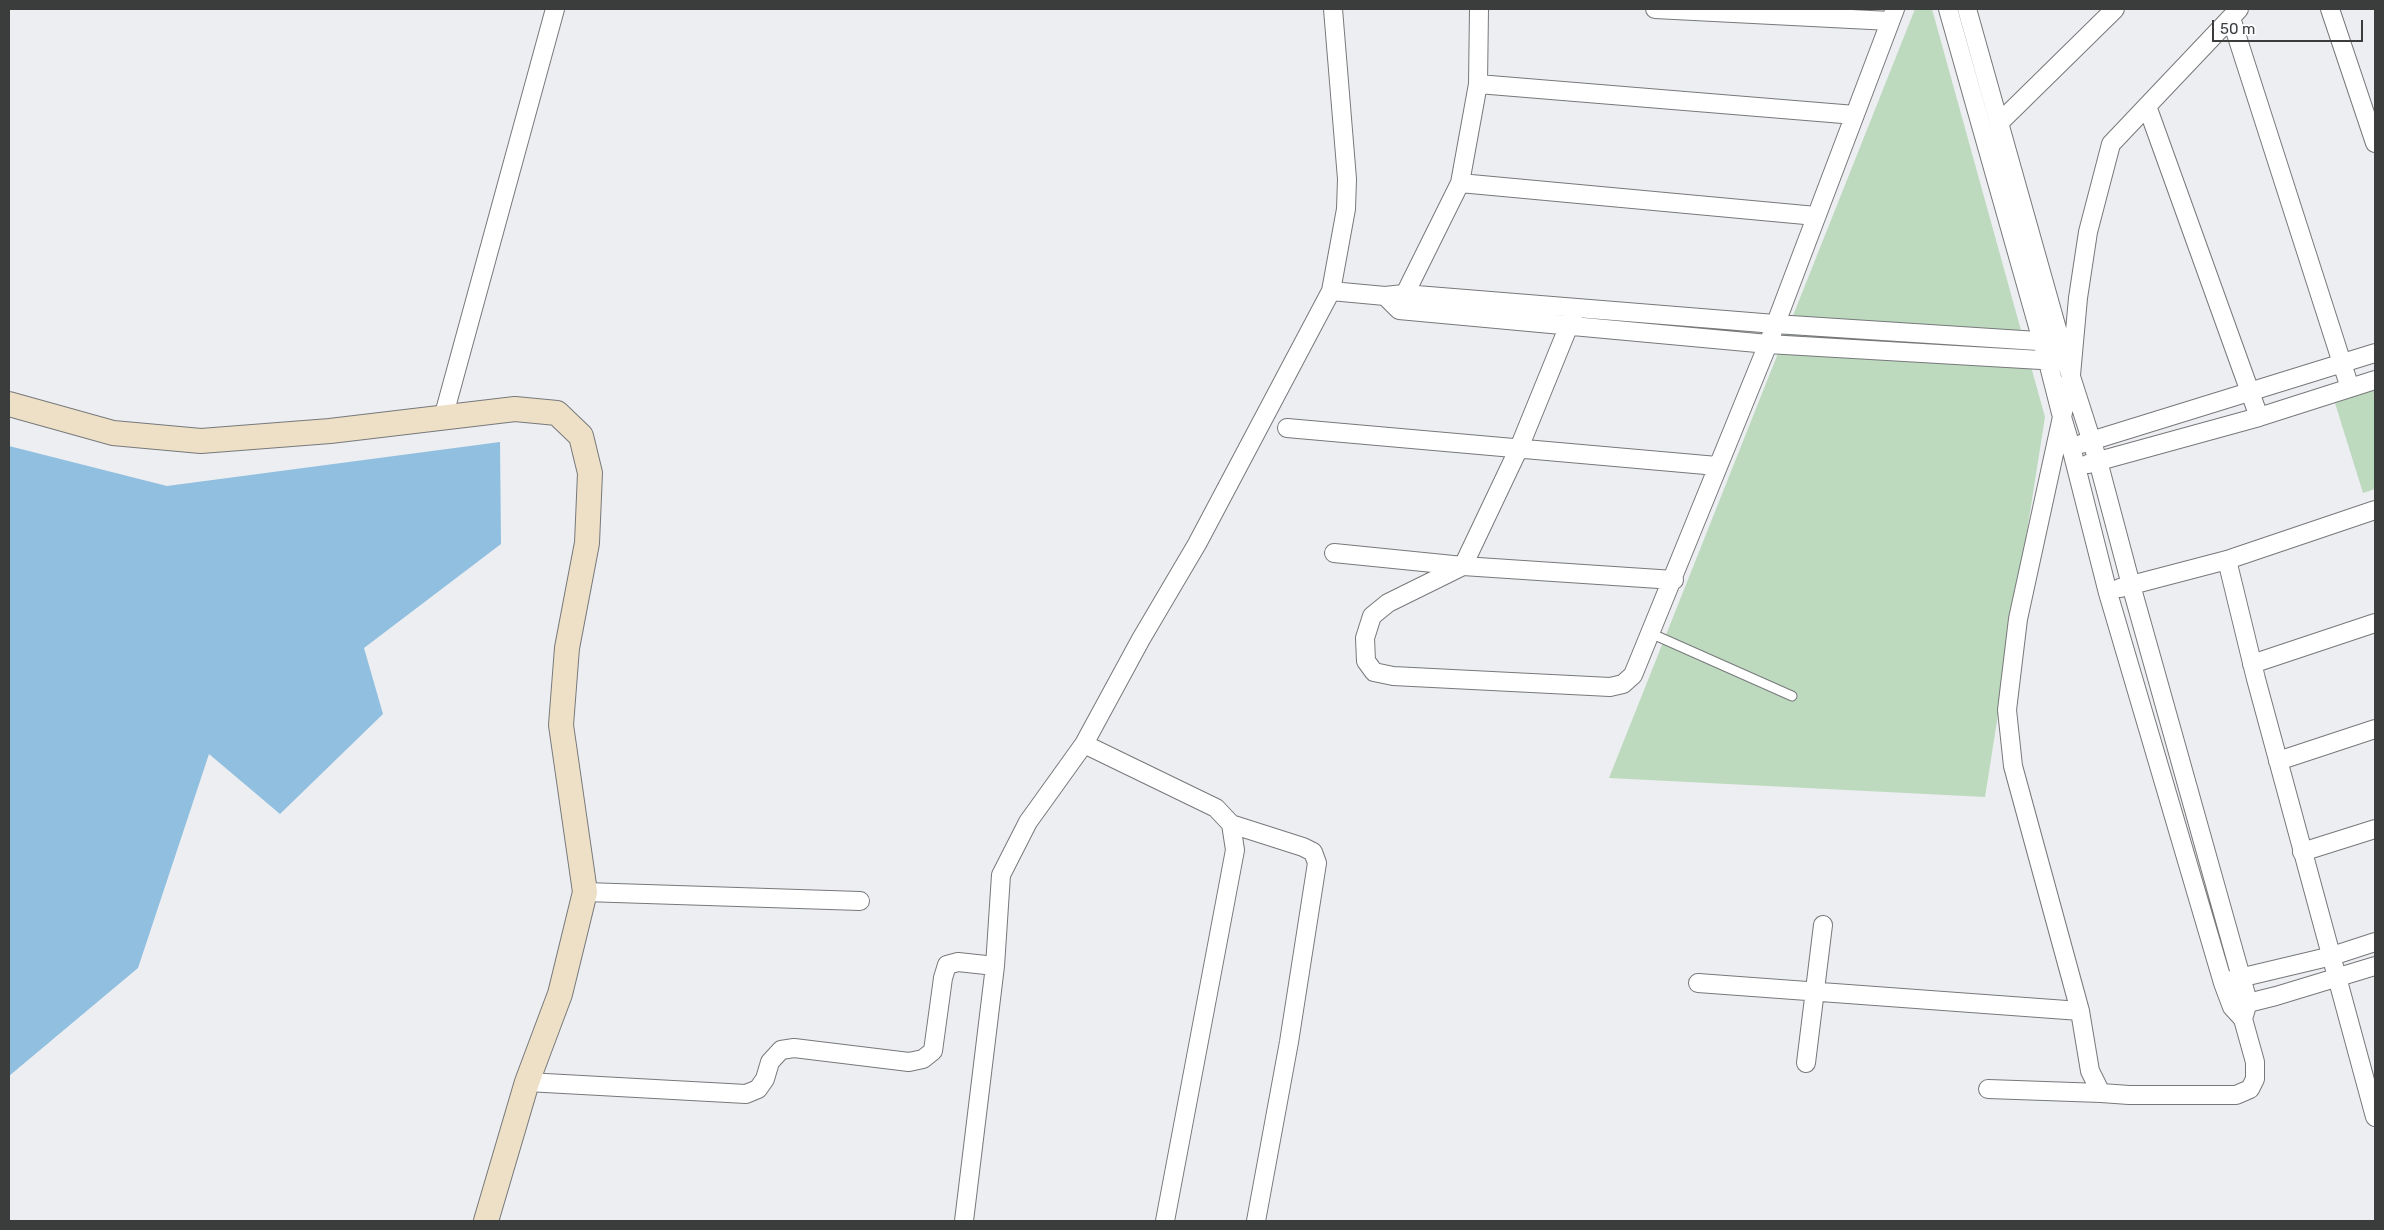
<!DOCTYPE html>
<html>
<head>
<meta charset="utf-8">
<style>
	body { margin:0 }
	#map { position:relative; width:2384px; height:1230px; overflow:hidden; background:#edeef1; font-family:Rubik,sans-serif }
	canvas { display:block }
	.frame { position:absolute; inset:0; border:10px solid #3b3c3c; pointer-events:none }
	.scale { position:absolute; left:2212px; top:20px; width:151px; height:22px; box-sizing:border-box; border:2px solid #3b3c3c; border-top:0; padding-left:6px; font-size:15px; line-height:18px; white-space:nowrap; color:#3b3c3c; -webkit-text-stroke:4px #fafcfe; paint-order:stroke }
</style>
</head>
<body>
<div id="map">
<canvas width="2384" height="1230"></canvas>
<div class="frame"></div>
<div class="scale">50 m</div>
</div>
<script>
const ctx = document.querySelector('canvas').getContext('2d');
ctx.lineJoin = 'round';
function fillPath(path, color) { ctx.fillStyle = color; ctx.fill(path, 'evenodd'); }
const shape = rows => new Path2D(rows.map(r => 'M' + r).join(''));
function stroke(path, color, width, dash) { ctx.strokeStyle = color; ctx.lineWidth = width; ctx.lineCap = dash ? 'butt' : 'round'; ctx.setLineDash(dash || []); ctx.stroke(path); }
const green = shape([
	[1915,9,1932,9,2045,417,1985,797,1609,778],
	[2375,390,2375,489,2363,493,2335,403]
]);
const water = shape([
	[500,442,501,544,364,648,383,714,280,814,209,754,138,968,9,1076,9,446,167,486]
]);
const lane = shape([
	[1650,633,1792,696]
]);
const street = shape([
	[1655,9,1890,21],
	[1948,9,2048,362,2062,417,2071,447,2108,593,2223,983,2232,1007,2243,1019,2255,1062,2255,1079,2250,1089,2236,1095,2129,1095,2101,1093,2090,1071,2080,1011,2013,766,2007,710,2018,619,2062,417,2071,375,2078,298,2088,232,2111,144,2239,9],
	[1967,9,2066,361,2098,461,2131,585,2241,977,2248,1002,2243,1019],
	[2330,9,2375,143],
	[2231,18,2350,388],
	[1478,84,1855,115],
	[2147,106,2259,417],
	[2000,122,2115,9],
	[1460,183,1816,216],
	[1331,291,1385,296,1404,294,1775,324,2053,342],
	[1385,296,1399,310,1768,344,2058,361],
	[1401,302,1460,183,1478,84,1479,9],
	[1576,308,1519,448,1463,566,1388,603,1372,616,1365,638,1366,661,1374,672,1393,676,1610,687,1623,684,1633,675,1768,344,1895,9],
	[443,418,555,9],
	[1287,428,1717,466],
	[2081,444,2375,353],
	[2088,464,2259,417,2375,380],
	[1334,553,1463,566,1674,580],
	[2227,560,2256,679,2375,1117],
	[2120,588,2227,560,2375,510],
	[2252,664,2375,623],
	[1084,744,1216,808,1231,824,1235,850,1165,1221],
	[2278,761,2375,729],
	[1231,824,1303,847,1313,852,1317,863,1289,1042,1256,1221],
	[2302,852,2375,829],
	[585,892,860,901],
	[2231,980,2332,956,2375,942],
	[1698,983,2080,1011],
	[2236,1006,2276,996,2375,966],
	[1806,1063,1823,925],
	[527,1082,746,1094,758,1089,765,1079,770,1062,781,1050,794,1048,909,1062,923,1059,933,1051,943,978,947,965,958,962,995,966],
	[1988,1089,2101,1093],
	[964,1221,995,966,1001,875,1028,822,1084,744,1141,639,1197,544,1331,291,1346,209,1347,179,1333,9]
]);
const secondary = shape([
	[9,404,113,433,201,441,330,431,515,409,557,413,581,436,590,473,587,543,567,648,561,725,585,892,560,994,527,1082,486,1221]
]);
fillPath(green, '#bddabf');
fillPath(water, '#91bfdf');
stroke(lane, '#77787a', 11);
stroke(street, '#77787a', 20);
stroke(secondary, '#77787a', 26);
stroke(lane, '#fff', 9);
stroke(street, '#fff', 18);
stroke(secondary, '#ede0c7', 24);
</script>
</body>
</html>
